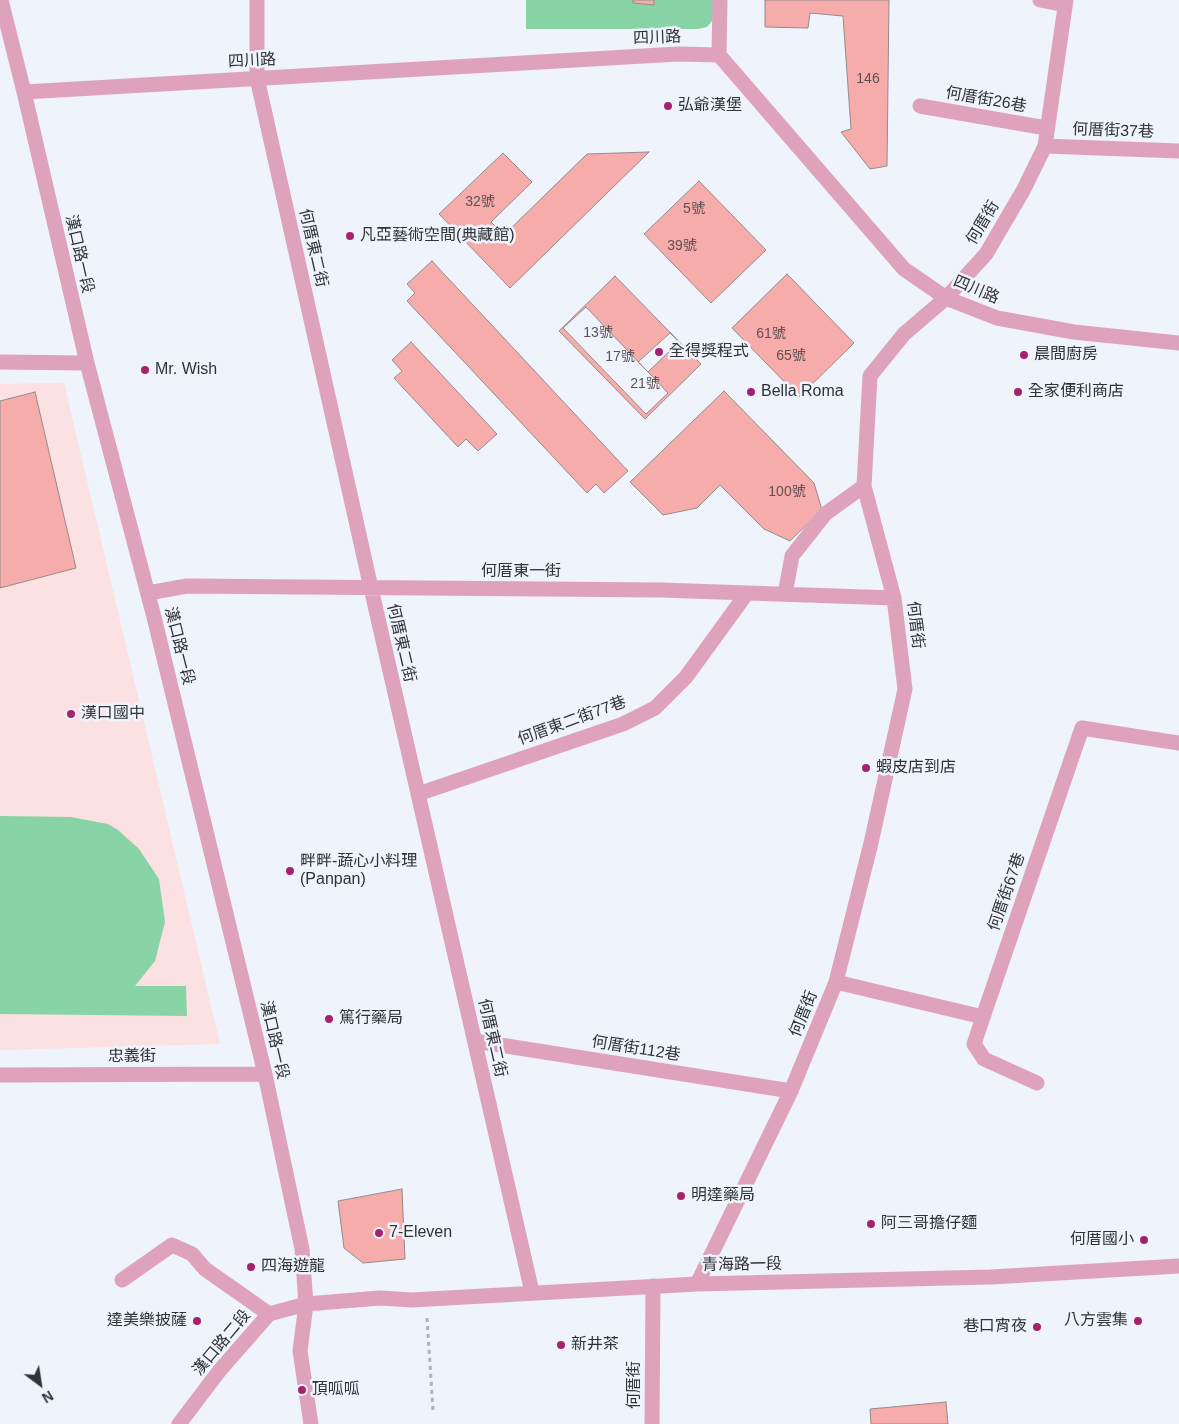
<!DOCTYPE html>
<html>
<head>
<meta charset="utf-8">
<style>
	body { margin:0 }
	#map { position:relative; width:1179px; height:1424px; overflow:hidden; background:#eef3fc; font-family:Helvetica,sans-serif }
	canvas { display:block }
	.north { position:absolute; left:15px; top:1359px; width:50px; height:50px; -webkit-text-stroke:4px #eef3fc; paint-order:stroke; rotate:149deg; font-size:14px; font-weight:700; line-height:20px; text-align:center; color:#303236 }
	.north::after { content:''; display:block; margin:auto; width:18px; height:22px; background:#303236; clip-path:polygon(50% 0,100% 100%,50% 72%,0 100%) }
</style>
</head>
<body>
<div id="map">
<canvas width="1179" height="1424"></canvas>
<div class="north">N</div>
</div>
<script>
const ctx = document.querySelector('canvas').getContext('2d');
ctx.lineJoin = 'round';
function fillPath(path, color) { ctx.fillStyle = color; ctx.fill(path, 'evenodd'); }
const shape = rows => new Path2D(rows.map(r => 'M' + r).join(''));
function stroke(path, color, width, dash) { ctx.strokeStyle = color; ctx.lineWidth = width; ctx.lineCap = dash ? 'butt' : 'round'; ctx.setLineDash(dash || []); ctx.stroke(path); }
function label(font, color, halo, rows, align = 'center') {
  ctx.font = font + ' Helvetica,"Noto Sans TC",sans-serif'; ctx.lineWidth = 5; ctx.setLineDash([]); ctx.textBaseline = 'middle'; ctx.strokeStyle = halo; ctx.fillStyle = color; for (const [text, x, y, turn = 0] of rows) {
    ctx.save(); ctx.translate(x, y); ctx.rotate((+turn || 0) * Math.PI / 180); ctx.textAlign = isNaN(turn) ? turn : align; if (halo) ctx.strokeText(text, 0, 0); ctx.fillText(text, 0, 0); ctx.restore();
  }
}
const education = shape([
	[64,383,220,1044,0,1050,0,384]
]);
const green = shape([
	[526,0,715,0,712,21,707,27,698,29,526,29],
	[0,816,71,817,97,822,108,824,118,830,139,849,159,879,165,922,155,961,135,986,186,986,187,1016,0,1014]
]);
const building = shape([
	[633,0,654,0,654,5,633,3,633,0],
	[765,0,889,0,887,166,870,169,841,132,851,129,843,16,810,13,808,28,765,27,765,0],
	[649,152,510,288,439,214,503,153,532,182,491,222,504,235,587,154,649,152],
	[699,181,766,250,711,303,644,234,699,181],
	[432,261,628,471,604,493,596,484,587,493,407,301,415,293,407,284,432,261],
	[787,274,854,343,799,397,732,328,787,274],
	[615,276,701,364,645,419,559,331,615,276],
	[586,307,668,393,646,414,563,328,586,307],
	[670,333,679,342,648,372,638,362,670,333],
	[411,342,497,434,478,451,466,439,458,447,394,378,402,371,392,360,411,342],
	[724,391,814,483,822,510,790,541,764,529,720,485,697,508,663,515,630,482,724,391],
	[35,392,76,568,0,588,0,401,35,392],
	[402,1189,405,1259,363,1263,344,1248,338,1201,402,1189],
	[946,1402,948,1424,871,1424,870,1409,946,1402]
]);
const path = shape([
	[427,1318,433,1410]
]);
const minor = shape([
	[1,0,24,92,87,363,154,617,265,1074,302,1249,306,1304,300,1351,311,1424],
	[257,0,257,78,371,588,532,1292],
	[1040,0,1065,5],
	[719,55,720,0],
	[24,92,678,54,719,55,904,269,946,298,997,318,1074,332,1179,343],
	[920,106,1046,128],
	[1045,146,1179,151],
	[0,362,87,363],
	[148,593,187,586,661,590,894,598],
	[785,594,792,556,825,514,864,486],
	[418,794,623,724,655,708,686,677,747,593],
	[836,982,983,1017,1082,728,1179,743],
	[983,1017,974,1044,984,1059,1037,1083],
	[475,1041,791,1091],
	[0,1075,265,1074],
	[122,1280,172,1245,192,1254,205,1269,269,1314],
	[697,1284,791,1091,836,982,871,843,905,689,894,598,864,486,870,376,904,334,946,298,986,254,1024,189,1045,146,1066,0],
	[179,1424,220,1370,269,1314,306,1304,380,1298,412,1300,697,1284,991,1277,1179,1266],
	[652,1424,653,1286]
]);
const markers = [
	[668,106,5,"#a6226e"],
	[350,236,5,"#a6226e"],
	[659,352,5,"#a6226e"],
	[1024,355,5,"#a6226e"],
	[145,370,5,"#a6226e"],
	[751,392,5,"#a6226e"],
	[1018,392,5,"#a6226e"],
	[71,714,5,"#a6226e"],
	[866,768,5,"#a6226e"],
	[290,871,5,"#a6226e"],
	[329,1019,5,"#a6226e"],
	[681,1196,5,"#a6226e"],
	[871,1224,5,"#a6226e"],
	[379,1233,5,"#a6226e"],
	[1144,1240,5,"#a6226e"],
	[251,1267,5,"#a6226e"],
	[197,1321,5,"#a6226e"],
	[1138,1321,5,"#a6226e"],
	[1037,1327,5,"#a6226e"],
	[561,1345,5,"#a6226e"],
	[302,1390,5,"#a6226e"]
];
const numberNames = [
	["146",868,79],
	["32號",480,202],
	["5號",694,209],
	["39號",682,246],
	["13號",598,333],
	["61號",771,334],
	["65號",791,356],
	["17號",620,357],
	["21號",645,384],
	["100號",787,492]
];
const streetNames = [
	["四川路",657,38,-2],
	["四川路",252,61,-3],
	["何厝街26巷",986,100,10],
	["何厝街37巷",1113,131,2],
	["何厝街",983,223,-59],
	["何厝東二街",313,248,77],
	["漢口路一段",79,254,77],
	["四川路",976,290,23],
	["何厝東一街",521,572],
	["何厝街",915,625,83],
	["何厝東二街",401,643,77],
	["漢口路一段",179,646,76],
	["何厝東二街77巷",572,721,-20],
	["何厝街67巷",1007,892,-71],
	["何厝街",804,1014,-68],
	["何厝東二街",492,1038,77],
	["漢口路一段",274,1040,77],
	["何厝街112巷",636,1049,9],
	["忠義街",132,1057],
	["青海路一段",742,1265,-1],
	["漢口路二段",222,1343,-50],
	["何厝街",635,1385,-90]
];
const poiNames = [
	["弘爺漢堡",678,106],
	["凡亞藝術空間(典藏館)",360,236],
	["全得獎程式",669,352],
	["晨間廚房",1034,355],
	["Mr. Wish",155,370],
	["Bella Roma",761,392],
	["全家便利商店",1028,392],
	["漢口國中",81,714],
	["蝦皮店到店",876,768],
	["畔畔-蔬心小料理",300,862],
	["(Panpan)",300,880],
	["篤行藥局",339,1019],
	["明達藥局",691,1196],
	["阿三哥擔仔麵",881,1224],
	["7-Eleven",389,1233],
	["何厝國小",1134,1240,"right"],
	["四海遊龍",261,1267],
	["達美樂披薩",187,1321,"right"],
	["八方雲集",1128,1321,"right"],
	["巷口宵夜",1027,1327,"right"],
	["新井茶",571,1345],
	["頂呱呱",312,1390]
];
fillPath(education, '#fce1e3');
fillPath(green, '#88d4a6');
fillPath(building, '#f5acaa');
stroke(building, '#968b8b', 1);
stroke(path, '#afb3bb', 3, [4, 4]);
stroke(minor, '#dea3bb', 15);
for (const [x, y, r, color] of markers) { const dot = new Path2D(); dot.arc(x, y, r, 0, 2 * Math.PI); ctx.fillStyle = color; ctx.fill(dot); stroke(dot, '#eef3fc', 2); }
label('14px', '#615053', null, numberNames);
label('16px', '#303236', '#eef3fc', streetNames);
label('16px', '#303236', '#eef3fc', poiNames, 'left');
</script>
</body>
</html>
